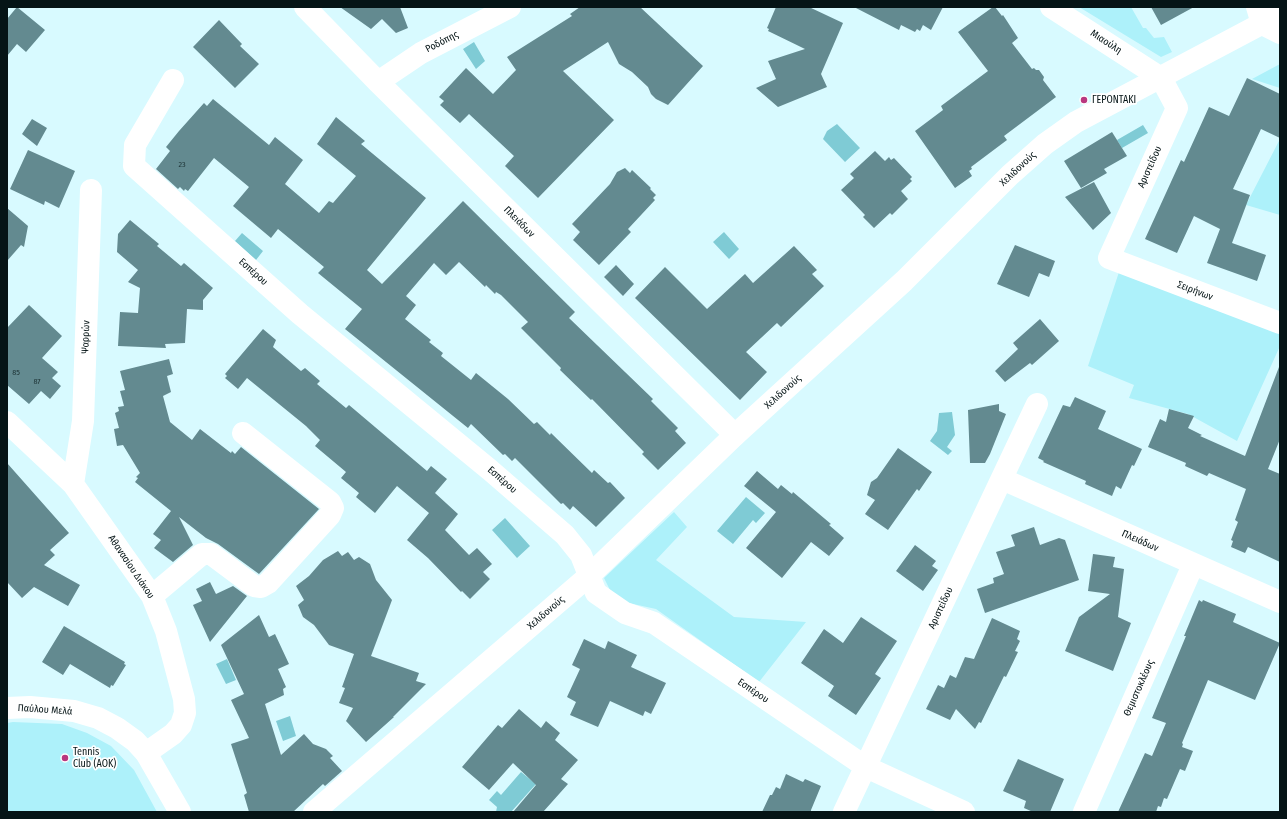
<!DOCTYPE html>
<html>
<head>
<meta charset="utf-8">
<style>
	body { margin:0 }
	#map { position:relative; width:1287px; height:819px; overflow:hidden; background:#d8faff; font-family:"Fira Sans Condensed",sans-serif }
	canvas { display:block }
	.frame { position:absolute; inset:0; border:8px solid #051416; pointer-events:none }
</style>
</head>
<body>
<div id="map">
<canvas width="1287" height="819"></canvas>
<div class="frame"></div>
</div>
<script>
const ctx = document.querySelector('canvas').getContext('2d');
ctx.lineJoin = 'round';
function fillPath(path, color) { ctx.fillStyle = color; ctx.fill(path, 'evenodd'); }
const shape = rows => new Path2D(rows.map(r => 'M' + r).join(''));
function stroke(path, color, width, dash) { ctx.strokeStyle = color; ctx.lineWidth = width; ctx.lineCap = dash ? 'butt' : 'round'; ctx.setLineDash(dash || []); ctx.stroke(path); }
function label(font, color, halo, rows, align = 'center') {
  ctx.font = font + ' "Fira Sans Condensed",sans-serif'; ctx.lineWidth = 3.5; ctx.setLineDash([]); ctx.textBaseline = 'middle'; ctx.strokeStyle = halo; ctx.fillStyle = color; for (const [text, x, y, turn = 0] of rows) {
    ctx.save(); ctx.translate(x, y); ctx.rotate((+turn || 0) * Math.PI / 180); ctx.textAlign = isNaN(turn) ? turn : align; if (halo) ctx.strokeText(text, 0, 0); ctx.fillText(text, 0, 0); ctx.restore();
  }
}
const green = shape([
	[1079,7,1131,7,1143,28,1146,28,1154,38,1164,37,1172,52,1161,57],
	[1280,64,1280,88,1252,79],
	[1280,139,1280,215,1246,205],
	[1119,272,1280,334,1280,346,1237,441,1188,414,1129,398,1134,385,1088,366],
	[674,512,687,527,656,560,734,617,806,622,759,682,656,609,624,602,610,590,604,578],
	[13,722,62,724,87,733,111,746,134,770,157,812,7,812,7,723]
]);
const water = shape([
	[474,42,485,61,476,69,463,49],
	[837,124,860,148,845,162,823,139,827,131],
	[1143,125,1148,133,1122,148,1117,140],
	[724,232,739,249,729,259,713,242],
	[242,233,263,251,256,260,235,241],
	[952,412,955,435,947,447,952,451,948,455,930,441,937,431,939,413],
	[746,497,765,513,756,523,753,520,733,544,717,531],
	[505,518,530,546,517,558,492,530],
	[227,659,236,680,226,684,216,664],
	[290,716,296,736,283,741,276,721],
	[521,772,536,784,511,812,496,812,497,807,489,800,497,791,501,795]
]);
const building = shape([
	[17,7,45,30,26,52,17,44,7,56,7,19],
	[340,7,400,7,408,28,396,33,382,19,371,29],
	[580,7,640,7,703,66,668,105,656,99,651,94,648,87,632,72,619,64,608,42,563,71,614,120,538,198,505,166,514,156,469,114,460,123,440,105,444,101,439,97,466,68,493,94,516,70,507,57,572,16,570,14],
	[776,7,809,7,843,23,821,74,827,87,778,107,756,88,776,79,768,61,805,49,768,31,769,29,767,28],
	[854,7,943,7,931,30,923,25,920,31,917,29,915,32,901,25,899,30],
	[993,7,995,7,1002,16,1003,15,1018,38,1012,43,1032,69,1034,68,1036,70,1039,70,1044,77,1043,80,1056,97,1004,136,1007,140,971,167,972,169,969,171,972,176,955,188,915,131,943,110,941,106,988,71,958,32],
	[1151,7,1194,7,1161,25],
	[219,20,242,44,240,46,259,64,235,88,193,47],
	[1247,78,1280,94,1280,138,1261,129,1233,189,1250,195,1232,243,1266,255,1257,281,1207,263,1220,229,1194,216,1177,253,1145,239,1181,160,1184,162,1209,107,1229,116],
	[213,99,269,145,275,137,303,160,285,184,319,213,329,201,333,203,356,176,317,144,336,117,365,141,361,144,426,198,367,270,382,284,463,201,575,312,569,318,653,399,651,401,678,428,675,431,686,443,658,470,642,454,644,452,592,399,591,400,560,370,561,368,521,328,528,322,501,295,496,292,495,294,486,285,485,287,459,262,446,275,434,263,406,296,416,305,405,319,431,340,429,342,443,353,441,356,471,380,476,373,508,399,534,424,537,422,550,435,551,433,592,473,594,470,608,483,610,482,625,498,596,527,573,506,570,510,563,503,561,504,515,458,512,461,505,454,503,455,471,424,468,428,345,329,362,309,318,273,324,267,278,229,271,238,233,206,249,187,214,158,188,191,185,189,184,191,180,187,178,189,156,169,170,151,166,147,179,131,204,103,207,106],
	[32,119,47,128,37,146,22,134],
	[1112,132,1127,156,1104,169,1107,173,1081,188,1064,161],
	[28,150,75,171,59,208,45,201,44,205,10,189],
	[875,151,885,161,889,157,891,160,894,158,912,177,910,179,912,181,901,191,908,199,892,215,890,213,874,228,863,217,865,215,841,190,854,178,850,174],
	[625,168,630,173,632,170,651,188,650,189,656,195,653,198,655,200,628,229,631,232,599,265,573,240,580,232,572,224,610,184,617,172],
	[1094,182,1111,213,1093,230,1065,197],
	[7,208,28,226,24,247,21,245,7,261],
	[130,220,159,244,157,246,181,266,184,263,213,288,203,300,203,310,187,309,185,343,165,344,166,348,118,346,120,312,138,313,140,288,128,282,138,270,117,252,118,234],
	[1015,245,1055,261,1049,277,1039,273,1029,297,997,284],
	[794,246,817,270,812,274,824,286,781,327,777,323,746,352,767,372,740,400,635,298,665,267,707,309,745,274,753,283],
	[616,265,634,284,623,296,604,277],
	[29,305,62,336,42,358,58,372,52,378,61,386,50,399,41,391,29,404,7,385,7,328],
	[1040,319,1059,341,1032,365,1030,363,1005,382,995,371,1018,349,1013,343],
	[263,329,276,340,273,347,301,371,305,368,320,381,317,384,346,408,349,405,427,471,431,466,447,479,435,493,458,514,445,530,469,555,477,548,492,564,483,572,490,579,470,599,462,591,461,592,428,558,407,540,429,513,397,486,375,513,356,497,359,493,341,478,346,472,315,446,320,440,306,426,247,378,238,389,225,378,227,376,225,374],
	[169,359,173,374,167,376,171,392,163,396,170,422,192,440,200,429,231,453,232,451,235,454,241,447,319,509,259,574,218,544,206,538,179,517,193,545,173,562,154,548,161,540,153,534,171,511,135,482,138,478,136,477,140,473,123,445,117,446,114,429,119,428,115,413,119,411,118,407,124,406,120,391,125,390,120,371],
	[1279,367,1280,439,1268,469,1280,474,1280,562,1248,547,1245,553,1231,547,1233,541,1231,540,1238,522,1235,520,1246,489,1209,473,1207,476,1185,466,1186,463,1148,447,1160,419,1166,422,1169,409,1194,416,1188,428,1202,435,1200,436,1245,456],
	[1075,397,1106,411,1098,429,1142,449,1134,466,1132,465,1121,489,1116,486,1112,496,1085,484,1086,481,1043,462,1044,461,1038,458,1063,405,1070,407],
	[999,404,999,411,1006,414,990,454,985,463,970,463,968,410],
	[898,448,932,472,919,491,917,489,888,530,865,514,875,500,867,495,871,482,877,478],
	[7,463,69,533,50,550,55,555,44,565,80,585,68,606,34,587,22,598,7,582],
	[757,471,778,489,781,485,792,494,793,492,831,524,829,525,844,538,829,556,811,542,782,578,746,548,776,512,744,486],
	[1034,527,1040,545,1059,538,1065,540,1079,580,985,613,977,589,994,583,993,578,1004,574,996,552,1015,546,1011,535],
	[915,545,936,561,932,566,938,570,923,591,896,571],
	[338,551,342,556,348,552,354,560,359,557,370,564,376,580,392,600,371,656,419,673,416,681,426,684,393,717,394,717,366,742,346,721,353,708,339,703,345,688,342,687,354,654,329,645,314,625,303,617,298,605,304,600,296,586,309,576,323,560],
	[1093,554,1115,557,1113,567,1124,569,1118,617,1131,623,1113,671,1065,651,1079,617,1110,594,1088,591],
	[210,582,216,594,233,586,247,596,210,642,193,605,202,601,196,589],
	[1199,600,1202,602,1203,600,1236,614,1233,622,1280,643,1255,700,1208,680,1182,743,1183,744,1182,747,1193,751,1185,771,1180,769,1167,799,1164,798,1161,807,1158,806,1156,812,1118,812,1145,753,1152,756,1166,723,1152,718,1186,636,1184,636],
	[259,615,269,637,275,634,289,664,278,669,286,687,283,689,284,695,265,704,281,755,304,734,313,744,326,749,333,756,330,758,342,771,325,786,323,784,293,812,249,812,244,795,247,793,231,744,249,738,231,700,244,694,221,645],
	[861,617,897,641,875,674,881,678,856,715,828,696,834,686,801,663,824,629,843,643],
	[992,618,1020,631,1017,639,1020,641,1015,651,1018,652,1006,677,1004,676,981,723,979,722,975,729,956,709,950,720,926,709,938,685,944,688,950,675,956,678,965,657,974,659],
	[64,626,125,662,124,664,126,665,113,686,111,685,110,688,70,664,63,675,42,662],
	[584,639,605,649,608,641,637,655,631,667,666,683,651,714,645,711,643,716,610,701,598,727,570,715,576,702,567,697,580,669,572,665],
	[519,709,541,728,546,721,560,733,555,740,578,760,561,779,568,784,543,812,513,812,536,785,513,763,489,790,462,767,498,725,502,728],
	[1018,759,1064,779,1050,812,1033,812,1024,808,1026,801,1003,791],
	[786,774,803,782,805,779,821,786,811,810,811,812,762,812,770,795,772,795,776,787,780,789]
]);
const minor = shape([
	[305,7,378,82,735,435],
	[1051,7,1161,78,1177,108,1109,258,1280,323],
	[1257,7,1262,24,1280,33],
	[173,80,135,145,134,166,300,314,490,470,565,535,581,555,596,593,625,613,654,623,866,767,964,812],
	[378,82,421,53,510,7],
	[7,422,73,484,152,596,166,631,184,699,185,713,181,725,173,734,146,753],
	[1002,479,1280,602],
	[73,484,83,421,91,190],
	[152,596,202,554,211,554,254,586,261,587,268,583,330,515,333,508,330,502,243,433],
	[844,812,1037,404],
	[1084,812,1193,565]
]);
const tertiary = shape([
	[7,708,30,707,74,711,98,718,117,728,135,741,146,753,180,812],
	[314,812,590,575,735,435,904,281,1010,175,1045,144,1076,122,1280,14]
]);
const markers = [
	[1084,100,4,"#b9377f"],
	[65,758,4,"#b9377f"]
];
const numberNames = [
	["23",182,165],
	["85",16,373],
	["87",37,382]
];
const streetNames = [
	["Ροδόπης",442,42,-27],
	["Μιαούλη",1106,42,33],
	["Αριστείδου",1150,167,-66],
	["Χελιδονούς",1018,169,-43],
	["Πλειάδων",519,222,45],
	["Εσπέρου",253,272,42],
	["Σειρήνων",1195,291,21],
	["Ψαρρών",86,337,-88],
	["Χελιδονούς",783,392,-42],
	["Εσπέρου",502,480,41],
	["Πλειάδων",1140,541,24],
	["Αθανασίου Διάκου",131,567,56],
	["Αριστείδου",941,608,-65],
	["Χελιδονούς",546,613,-41],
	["Θεμιστοκλέους",1139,688,-66],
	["Εσπέρου",753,691,34],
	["Παύλου Μελά",45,710,4]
];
const poiNames = [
	["ΓΕΡΟΝΤΑΚΙ",1092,100],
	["Tennis",73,752],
	["Club (AOK)",73,764]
];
fillPath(green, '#adf1fa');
fillPath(water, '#7fcbd5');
fillPath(building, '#638a90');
stroke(minor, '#fff', 22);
stroke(tertiary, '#fff', 22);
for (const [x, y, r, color] of markers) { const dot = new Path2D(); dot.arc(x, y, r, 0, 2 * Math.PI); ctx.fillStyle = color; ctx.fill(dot); stroke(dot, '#fff', 1.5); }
label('8px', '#1c3234', null, numberNames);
label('10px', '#051416', '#fff', streetNames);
label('10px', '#051416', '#fff', poiNames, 'left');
</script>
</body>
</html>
